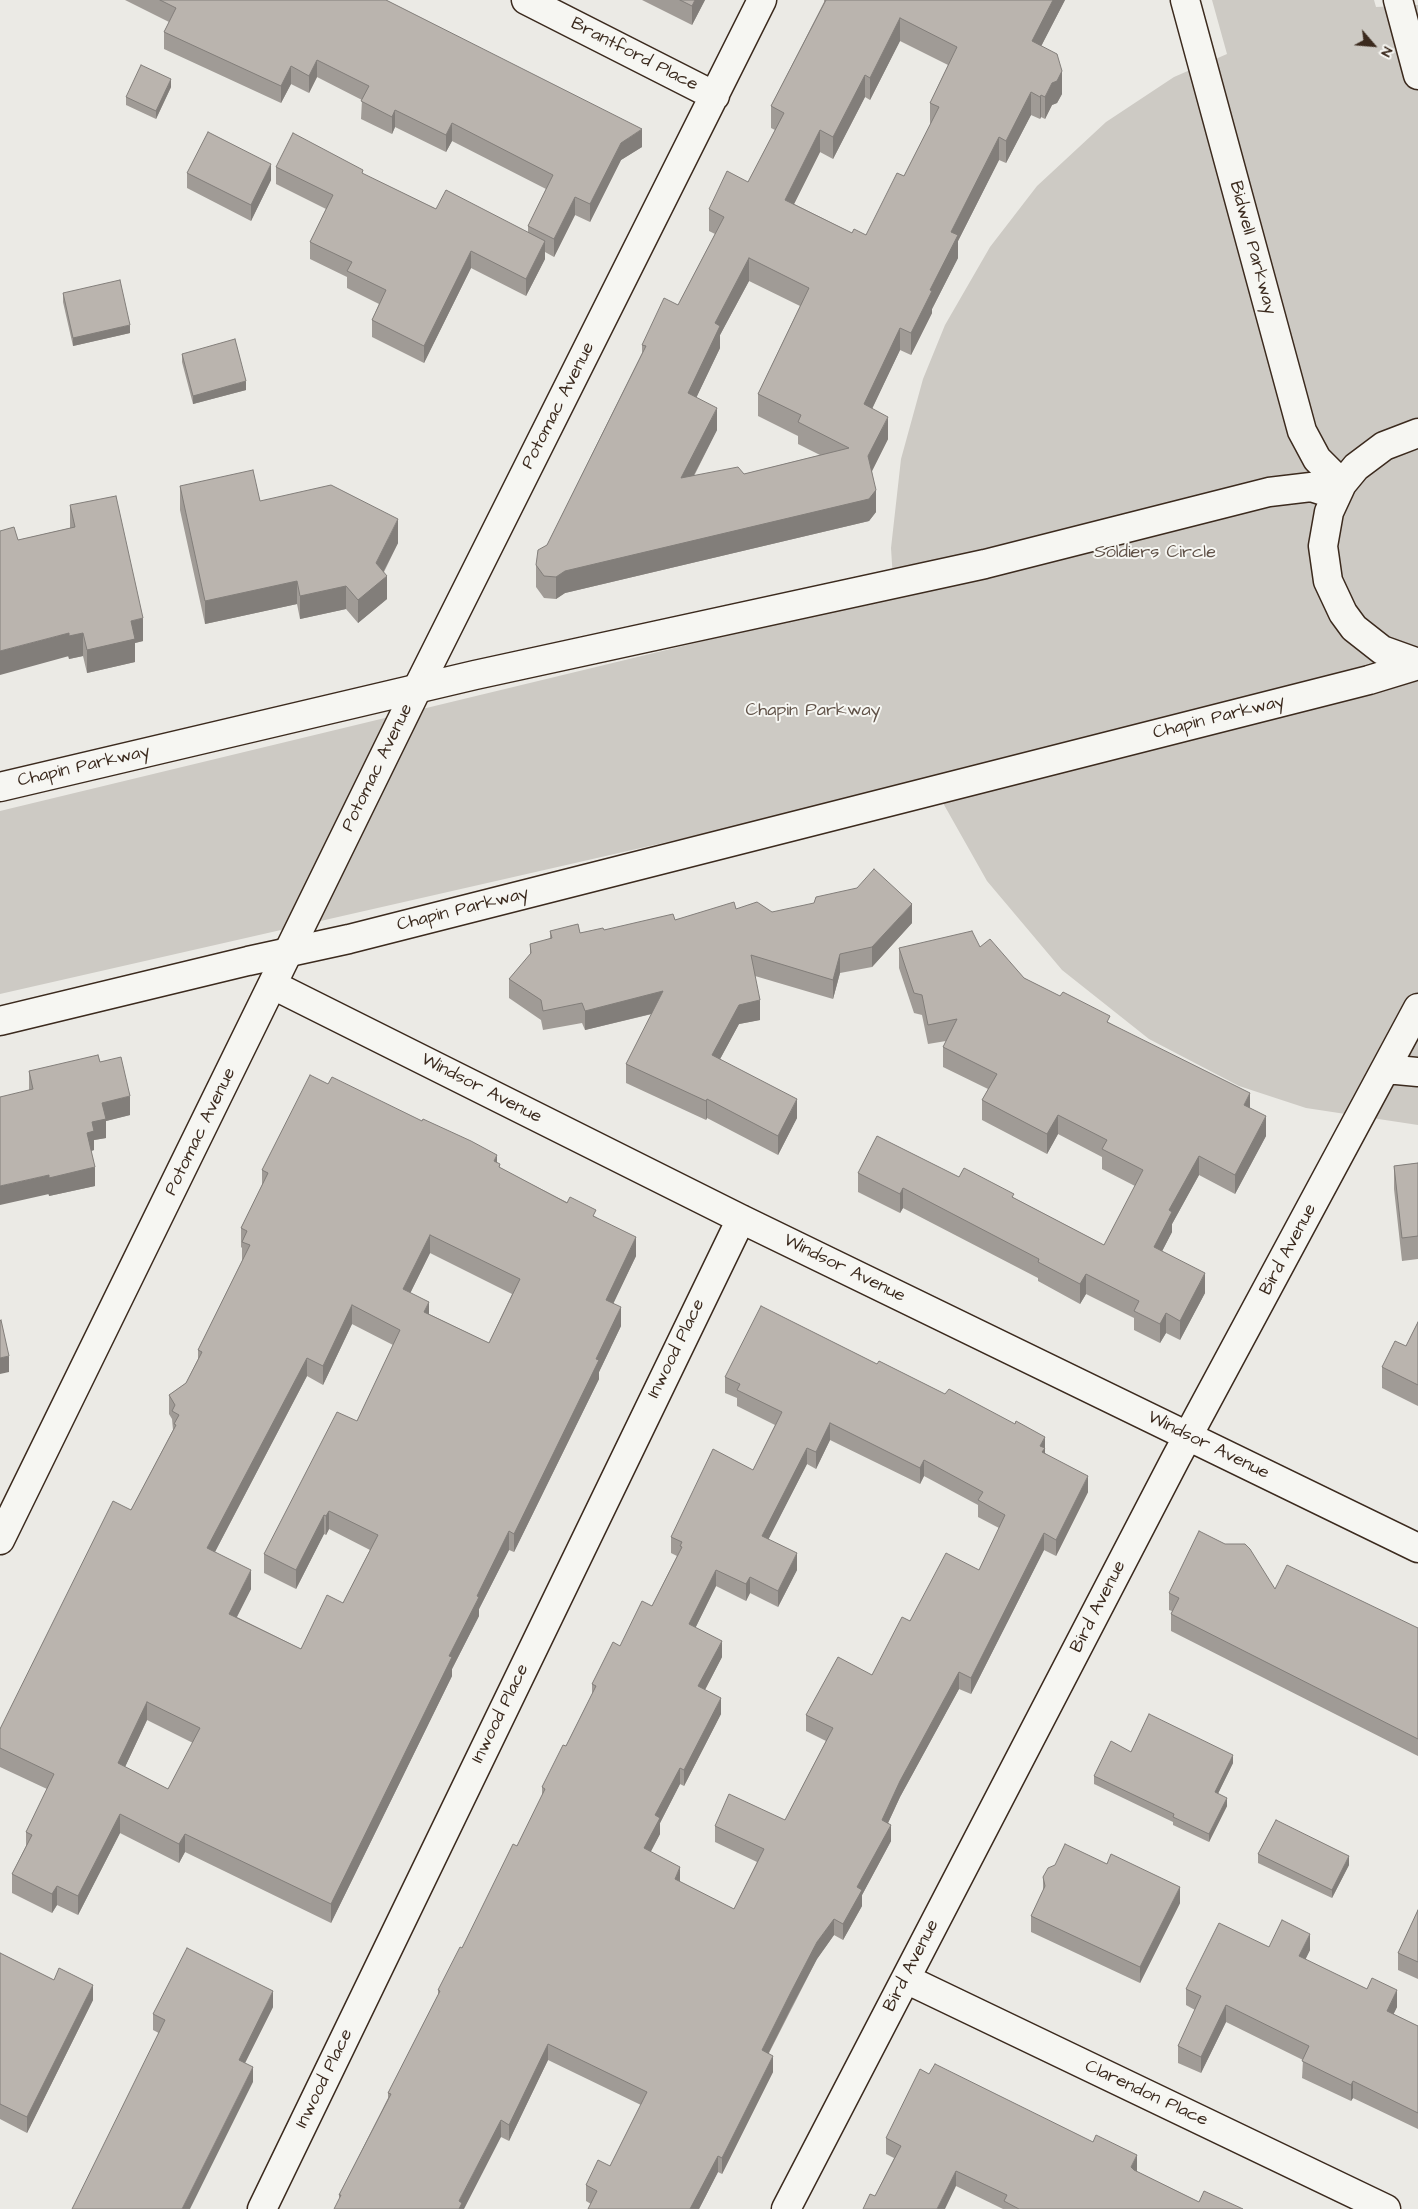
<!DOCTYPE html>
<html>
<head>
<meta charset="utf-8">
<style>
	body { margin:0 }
	#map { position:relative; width:1418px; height:2209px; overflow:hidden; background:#ebeae5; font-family:"Architects Daughter",sans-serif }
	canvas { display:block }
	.north { position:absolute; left:1348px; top:20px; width:50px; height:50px; -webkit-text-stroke:4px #f6f6f2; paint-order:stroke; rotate:117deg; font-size:14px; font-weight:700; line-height:20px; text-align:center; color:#3b2a1e }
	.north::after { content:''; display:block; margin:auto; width:18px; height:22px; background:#3b2a1e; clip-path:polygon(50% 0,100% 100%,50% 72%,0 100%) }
</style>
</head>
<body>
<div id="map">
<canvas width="1418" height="2209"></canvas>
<div class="north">N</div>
</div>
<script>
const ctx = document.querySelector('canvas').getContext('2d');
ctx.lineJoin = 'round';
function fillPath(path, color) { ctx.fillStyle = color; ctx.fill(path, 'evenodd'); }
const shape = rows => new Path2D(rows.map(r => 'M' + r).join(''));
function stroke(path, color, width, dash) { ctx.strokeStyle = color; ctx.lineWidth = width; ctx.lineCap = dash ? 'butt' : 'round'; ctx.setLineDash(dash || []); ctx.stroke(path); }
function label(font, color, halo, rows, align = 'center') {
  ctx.font = font + ' "Architects Daughter",sans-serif'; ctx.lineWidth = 4; ctx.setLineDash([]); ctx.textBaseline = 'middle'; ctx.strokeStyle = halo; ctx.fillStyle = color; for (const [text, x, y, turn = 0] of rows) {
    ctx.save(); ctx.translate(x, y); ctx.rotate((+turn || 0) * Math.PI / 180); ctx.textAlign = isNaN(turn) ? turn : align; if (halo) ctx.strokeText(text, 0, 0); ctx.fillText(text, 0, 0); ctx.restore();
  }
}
const green = shape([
	[1212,0,1374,0,1376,7,1418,5,1418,1125,1306,1108,1239,1086,1149,1039,1062,970,987,881,943,803,935,781,0,994,0,811,894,595,891,548,901,459,923,379,945,325,990,247,1037,186,1106,122,1174,77,1227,54]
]);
const minor = shape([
	[526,0,715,96],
	[273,985,741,1219,1418,1548],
	[1386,1069,1418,1072],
	[0,1540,417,689,762,0],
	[906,1979,1386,2209],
	[262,2209,741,1219],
	[786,2209,1176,1458,1418,1008]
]);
const tertiary = shape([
	[1185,0,1302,431,1317,459,1342,484],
	[1398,0,1418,75],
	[1418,433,1384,446,1356,467,1342,484,1329,512,1323,546,1328,581,1343,613,1354,628,1382,650,1418,663],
	[0,787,475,675,985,564,1269,492,1311,487,1336,495],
	[0,1021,248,961,349,939,1369,680,1418,665]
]);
const wall = shape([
	[125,0,386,0,642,147,621,160,590,222,575,215,554,257,545,252,545,259,526,296,471,268,424,363,372,337,372,320,379,304,347,288,347,277,310,259,310,242,326,209,276,184,276,167,363,174,436,209,528,233,528,226,546,189,452,141,446,152,395,127,392,134,361,119,362,100,317,77,309,93,291,84,281,103,164,49,164,32,169,22],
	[642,0,705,0,692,25],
	[824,0,1065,0,1041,46,1062,94,1057,103,1052,105,1045,119,1041,117,1040,119,1031,115,1006,163,999,160,958,241,958,258,932,309,932,313,911,355,900,350,872,408,888,439,872,471,876,512,869,521,565,593,556,599,544,598,536,587,536,565,547,545,642,353,642,345,678,305,715,234,709,231,709,209,748,182,775,130,771,128,771,106,824,2],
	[900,41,948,65,930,103,930,125,904,176,866,235,852,233,794,204,820,152,833,159,865,97,870,100],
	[749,281,800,306,758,394,758,416,798,436,798,444,820,455,744,474,694,476,717,430,696,398,720,348,720,335],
	[171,87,156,119,126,105,126,97],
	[187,173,271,180,251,221,187,188],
	[63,293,130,333,73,346,63,302],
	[182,354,246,390,193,404,182,362],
	[180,486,260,501,398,543,384,572,387,599,358,623,346,609,300,619,297,604,205,624,180,510],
	[70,505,143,641,135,643,135,662,87,673,83,656,69,659,18,540,70,528],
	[736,909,912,923,872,967,840,973,833,999,755,976,760,1020,739,1024,720,1059,797,1118,778,1155,707,1118,706,1120,626,1083,626,1064,652,1014,585,1030,582,1023,543,1030,541,1020,509,998,509,979,530,955,530,944,550,939,550,931,580,933,604,930,675,920],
	[980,947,1024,978,1110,1023,1250,1108,1266,1136,1235,1194,1199,1175,1172,1224,1172,1232,1162,1251,1205,1293,1180,1340,1166,1333,1160,1343,1134,1330,1134,1318,1086,1294,1080,1304,1038,1281,1038,1278,903,1208,900,1213,858,1192,858,1173,959,1177,1014,1198,1104,1245,1135,1186,1102,1169,1102,1157,1058,1134,1047,1154,982,1120,982,1100,988,1089,943,1067,943,1047,946,1041,928,1044,922,1015,914,1013,899,968,899,948],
	[100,1062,130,1115,106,1121,106,1138,94,1140,94,1150,91,1151,95,1186,49,1196,29,1090,29,1071],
	[328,1084,497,1163,500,1168,596,1217,636,1256,613,1303,621,1326,599,1372,599,1379,514,1552,509,1550,479,1609,479,1616,452,1669,452,1676,331,1923,185,1852,179,1863,120,1833,78,1915,57,1905,52,1913,12,1893,12,1874,26,1846,26,1832,47,1789,0,1767,0,1729,131,1510,173,1430,172,1419,169,1414,169,1395,186,1383,198,1359,198,1350,242,1261,242,1248,241,1247,241,1228,262,1185,262,1170],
	[430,1253,512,1294,489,1343,429,1314,410,1293],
	[352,1324,393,1345,357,1421,264,1554,264,1573,296,1589,324,1534,326,1535,329,1529,370,1550,343,1603,301,1649,237,1617,251,1589,215,1552,307,1376,323,1385],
	[147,1720,193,1743,168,1789,125,1767],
	[1418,1163,1418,1259,1402,1261,1394,1189,1394,1166],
	[1418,1322,1418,1406,1382,1388,1382,1367,1406,1346],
	[725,1377,1045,1453,1088,1492,1056,1556,1044,1550,971,1694,959,1689,900,1797,888,1823,891,1841,862,1895,862,1906,843,1940,834,1935,817,1959,769,2053,773,2072,722,2174,718,2172,699,2209,588,2209,591,2204,586,2201,586,2185,610,2166,641,2105,548,2060,509,2141,501,2137,339,2198,339,2195,388,2098,388,2093,438,1995,438,1990,462,1948,517,1846,542,1796,542,1787,566,1746,592,1694,592,1684,652,1606,677,1556,671,1553,671,1537,753,1470,775,1425,737,1406,737,1398,725,1393],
	[830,1440,920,1484,924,1476,978,1505,978,1517,999,1528,979,1570,910,1621,872,1675,806,1715,806,1731,826,1741,785,1820,715,1826,715,1842,757,1862,734,1909,680,1882,650,1852,660,1834,660,1823,680,1784,684,1786,721,1714,705,1690,722,1657,695,1628,716,1586,746,1601,750,1593,778,1607,797,1570,768,1539,807,1464,816,1469],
	[1275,1589,1418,1628,1418,1756,1171,1631,1171,1614,1172,1611,1169,1610,1169,1593],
	[1131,1752,1233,1763,1218,1793,1227,1806,1209,1842,1173,1825,1173,1822,1094,1784,1094,1776],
	[1258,1854,1349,1865,1332,1898,1258,1863],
	[1055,1865,1180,1903,1140,1983,1031,1932,1031,1916,1043,1891,1043,1877],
	[1418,1910,1418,1979,1398,1970,1398,1953],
	[1269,1947,1310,1950,1305,1959,1397,2007,1393,2014,1418,2026,1418,2129,1353,2098,1351,2101,1302,2078,1303,2060,1226,2022,1201,2073,1178,2063,1178,2046,1195,2010,1186,2005,1186,1989],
	[0,1953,93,2000,27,2133,0,2119],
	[273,2007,245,2063,253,2082,153,2030,153,2014],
	[886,2138,1137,2171,1136,2171,1199,2202,1243,2209,1003,2209,956,2186,875,2196,894,2158,886,2154]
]);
const shadedWall = shape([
	[695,0,705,0,692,25,692,6],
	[1053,0,1065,0,1032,64,1032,41],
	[900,18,900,41,870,100,870,78],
	[317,60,317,77,309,93,309,76],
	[291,66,291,84,281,103,281,86],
	[1062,71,1062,94,1057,103,1052,105,1045,119,1045,97,1052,83],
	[865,75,865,97,833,159,833,137],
	[171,79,171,87,156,119,156,111],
	[1031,92,1031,115,1006,163,1006,141],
	[1041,95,1041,117,1040,119,1040,97],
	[395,110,395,127,392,134,392,117],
	[452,123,452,141,446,152,446,135],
	[642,129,642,147,621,160,590,222,590,204,621,143],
	[820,130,820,152,785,222,785,200],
	[999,137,999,160,958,241,958,258,932,309,932,313,911,355,911,333,930,290,951,232],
	[271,164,271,180,251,221,251,205],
	[575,197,575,215,554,257,554,239],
	[545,241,545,259,526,296,526,279],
	[471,251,471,268,424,363,424,346],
	[749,258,749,281,720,335,720,348,688,415,688,393,715,323],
	[130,325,130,333,73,346,73,338],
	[900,328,900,350,864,426,864,404],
	[246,381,246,390,193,404,193,396],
	[717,408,717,430,681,500,681,478],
	[888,417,888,439,868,479,868,456],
	[876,490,876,512,869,521,565,593,556,599,556,577,565,571],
	[398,519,398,543,377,584,387,576,387,599,358,623,358,600],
	[297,581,297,604,205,624,205,601],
	[346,586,346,609,300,619,300,596],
	[143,618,143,641,135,643,135,662,87,673,87,650,131,621],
	[69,633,69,656,0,675,0,651],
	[83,633,83,656,69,659,69,636],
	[912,904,912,923,872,967,872,947],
	[840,954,840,973,833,999,833,980],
	[663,991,663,1011,585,1030,585,1011],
	[760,1000,760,1020,739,1024,712,1074,712,1055,739,1005],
	[1250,1093,1250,1113,1244,1105],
	[130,1096,130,1115,106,1121,106,1138,94,1140,94,1150,87,1152,87,1133,102,1103],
	[707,1099,707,1118,706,1120,706,1101],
	[797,1099,797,1118,778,1155,778,1136],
	[1058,1115,1058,1134,1047,1154,1047,1134],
	[1266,1116,1266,1136,1235,1194,1235,1175],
	[497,1155,497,1173,494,1161],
	[1199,1156,1199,1175,1172,1224,1172,1232,1154,1267,1154,1247,1169,1210],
	[95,1167,95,1186,49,1196,49,1178],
	[49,1175,49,1194,0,1205,0,1186],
	[903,1188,903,1208,900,1213,900,1194],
	[430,1235,430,1253,403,1308,403,1289],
	[636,1237,636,1256,606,1319,606,1300],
	[1205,1273,1205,1293,1180,1340,1180,1321],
	[1086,1274,1086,1294,1080,1304,1080,1284],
	[429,1302,429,1321,424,1312],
	[352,1305,352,1324,323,1385,323,1366],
	[621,1307,621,1326,599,1372,599,1379,514,1552,514,1534,596,1359],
	[1166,1313,1166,1333,1160,1343,1160,1324],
	[9,1356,9,1372,0,1374,0,1358],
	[307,1358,307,1376,207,1567,207,1548],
	[830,1423,830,1440,816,1469,816,1452],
	[1045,1437,1045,1454,1042,1468,1040,1446],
	[807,1448,807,1464,762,1552,762,1536],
	[924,1460,924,1476,920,1484,920,1468],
	[1088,1476,1088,1492,1056,1556,1056,1540],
	[329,1511,329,1529,326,1535,326,1516],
	[324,1515,324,1534,296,1589,296,1570],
	[509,1531,509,1550,479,1609,479,1616,452,1669,452,1676,331,1923,331,1904,449,1656,477,1596],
	[1044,1533,1044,1550,971,1694,971,1678],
	[797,1553,797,1570,778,1607,778,1591],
	[251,1570,251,1589,229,1632,229,1614],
	[716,1570,716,1586,689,1641,689,1624],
	[750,1577,750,1593,746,1601,746,1584],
	[722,1641,722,1657,698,1703,698,1686],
	[959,1672,959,1689,900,1797,882,1836,882,1820,900,1781],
	[721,1698,721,1714,684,1786,684,1770],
	[147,1702,147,1720,118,1782,118,1763],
	[1233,1755,1233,1763,1215,1800,1215,1792],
	[680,1768,680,1784,660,1823,660,1834,644,1865,644,1848,655,1815],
	[1227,1798,1227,1806,1209,1842,1209,1834],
	[120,1814,120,1833,78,1915,78,1896],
	[891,1825,891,1841,862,1895,862,1906,843,1940,843,1924,857,1887],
	[185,1834,185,1852,179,1863,179,1844],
	[1349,1856,1349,1865,1332,1898,1332,1890],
	[680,1867,680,1883,675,1879],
	[57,1886,57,1905,52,1913,52,1894],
	[1180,1887,1180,1903,1140,1983,1140,1967],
	[834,1919,834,1935,817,1959,791,2008,762,2066,762,2050,791,1992,817,1942],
	[1310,1934,1310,1950,1299,1973,1299,1956],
	[93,1985,93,2000,27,2133,27,2117],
	[1397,1990,1397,2007,1387,2028,1387,2011],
	[273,1991,273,2007,239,2075,239,2060],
	[1226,2005,1226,2022,1201,2073,1201,2057],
	[548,2044,548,2060,509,2141,509,2125],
	[773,2056,773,2072,722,2174,722,2158],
	[253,2067,253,2082,190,2209,182,2209],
	[1353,2081,1353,2098,1351,2101,1351,2085],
	[501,2120,501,2137,464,2209,459,2209,459,2201],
	[1137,2155,1137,2171,1131,2183,1131,2167],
	[718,2156,718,2172,699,2209,690,2209],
	[956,2171,956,2186,945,2209,937,2209]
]);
const building = shape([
	[160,0,386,0,642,129,621,143,590,204,575,197,554,239,528,226,553,175,452,123,446,135,395,110,392,117,361,101,369,86,317,60,309,76,291,66,281,86,164,32,176,8,160,0],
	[680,0,695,0,692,6,680,0],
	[826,0,1053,0,1032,41,1057,54,1062,71,1057,81,1052,83,1045,97,1041,95,1040,97,1031,92,1006,141,999,137,951,232,958,235,930,290,932,291,911,333,900,328,864,404,888,417,868,456,876,490,869,499,565,571,556,577,544,576,536,565,538,550,547,545,646,346,642,345,664,298,678,305,724,217,709,209,727,171,748,182,784,113,771,106,826,0],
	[900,18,957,47,930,103,939,107,904,176,897,173,866,235,854,229,852,233,785,200,820,130,833,137,865,75,870,78,900,18],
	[749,258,809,288,758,394,801,415,798,422,849,448,744,474,738,467,681,478,717,408,688,393,720,326,715,323,749,258],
	[141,65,171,79,156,111,126,97,141,65],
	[208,132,271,164,251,205,187,173,208,132],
	[293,133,363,170,362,173,436,209,446,190,545,241,526,279,471,251,424,346,372,320,386,290,347,271,352,262,310,242,333,195,276,167,293,133],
	[120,280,130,325,73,338,63,293,120,280],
	[235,339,246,381,193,396,182,354,235,339],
	[253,470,260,501,331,485,398,519,376,563,387,576,358,600,346,586,300,596,297,581,205,601,180,486,253,470],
	[116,496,143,618,131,621,135,639,87,650,83,633,69,636,69,633,0,651,0,531,14,527,18,540,75,527,70,505,116,496],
	[874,869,912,904,872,947,840,954,833,980,751,955,760,1000,739,1005,712,1055,797,1099,778,1136,707,1099,706,1101,626,1064,663,991,585,1011,582,1003,543,1011,541,1000,509,979,531,953,530,944,552,938,550,931,578,924,580,933,603,928,604,930,673,914,675,920,734,902,736,909,757,902,772,912,814,903,816,897,857,888,874,869],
	[972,931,980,947,990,939,1024,978,1060,996,1063,992,1110,1016,1107,1022,1250,1093,1244,1105,1266,1116,1235,1175,1199,1156,1169,1210,1172,1212,1154,1247,1205,1273,1180,1321,1166,1313,1160,1324,1134,1311,1139,1301,1086,1274,1080,1284,1038,1262,1039,1259,903,1188,900,1194,858,1173,877,1136,959,1177,964,1168,1014,1194,1012,1197,1104,1245,1143,1170,1102,1149,1107,1140,1058,1115,1047,1134,982,1100,997,1074,943,1047,957,1019,928,1025,922,995,914,993,899,948,972,931],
	[98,1055,100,1062,121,1057,130,1096,102,1103,106,1119,92,1122,94,1131,87,1133,95,1167,49,1178,49,1175,0,1186,0,1097,33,1089,29,1071,98,1055],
	[310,1075,328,1084,332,1077,422,1121,423,1119,471,1141,497,1155,494,1161,500,1164,499,1167,567,1203,570,1197,596,1210,593,1216,636,1237,606,1300,621,1307,596,1359,599,1360,514,1534,509,1531,477,1596,479,1597,449,1656,452,1657,331,1904,185,1834,179,1844,120,1814,78,1896,57,1886,52,1894,12,1874,32,1835,26,1832,54,1774,0,1748,0,1729,113,1501,131,1510,176,1425,174,1424,179,1415,172,1411,175,1405,169,1395,186,1383,202,1352,198,1350,250,1245,242,1242,247,1231,241,1228,268,1173,262,1170,310,1075],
	[430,1235,520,1279,489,1343,424,1312,429,1302,403,1289,430,1235],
	[352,1305,400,1330,357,1421,337,1412,264,1554,296,1570,324,1515,326,1516,329,1511,378,1535,343,1603,327,1595,301,1649,229,1614,251,1570,207,1548,307,1358,323,1366,352,1305],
	[147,1702,200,1728,168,1789,118,1763,147,1702],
	[1418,1163,1418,1236,1402,1238,1394,1166,1418,1163],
	[761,1306,877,1364,879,1361,945,1394,949,1389,1015,1424,1016,1421,1045,1437,1040,1446,1045,1448,1042,1452,1088,1476,1056,1540,1044,1533,971,1678,959,1672,900,1781,882,1820,891,1825,857,1887,862,1890,843,1924,834,1919,817,1942,791,1992,762,2050,773,2056,722,2158,718,2156,690,2209,588,2209,597,2191,586,2185,598,2160,610,2166,647,2092,548,2044,509,2125,501,2120,459,2201,462,2203,459,2209,334,2209,341,2195,339,2195,391,2094,388,2093,440,1991,438,1990,460,1947,462,1948,513,1844,517,1846,545,1789,542,1787,563,1745,566,1746,596,1686,592,1684,613,1642,620,1646,642,1601,652,1606,682,1547,680,1546,682,1542,671,1537,713,1449,753,1470,782,1412,737,1390,740,1384,725,1377,761,1306],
	[830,1423,920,1468,924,1460,983,1492,978,1500,1005,1515,979,1570,946,1553,910,1621,902,1617,872,1675,838,1657,806,1715,833,1728,785,1820,729,1794,715,1826,764,1849,734,1909,675,1879,680,1867,644,1848,660,1818,655,1815,680,1768,684,1770,721,1698,698,1686,722,1641,689,1624,716,1570,746,1584,750,1577,778,1591,797,1553,762,1536,807,1448,816,1452,830,1423],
	[1,1320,9,1356,0,1358,0,1321,1,1320],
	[1418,1322,1418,1385,1382,1367,1395,1341,1406,1346,1418,1322],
	[1199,1531,1225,1544,1245,1544,1250,1549,1275,1589,1287,1565,1418,1628,1418,1739,1171,1614,1179,1598,1169,1593,1199,1531],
	[1149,1714,1233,1755,1215,1792,1227,1798,1209,1834,1173,1817,1174,1814,1094,1776,1111,1741,1131,1752,1149,1714],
	[1276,1820,1349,1856,1332,1890,1258,1854,1276,1820],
	[1065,1844,1107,1864,1111,1854,1180,1887,1140,1967,1031,1916,1045,1886,1043,1877,1048,1868,1055,1865,1065,1844],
	[1418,1910,1418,1962,1398,1953,1418,1910],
	[1282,1920,1310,1934,1299,1956,1367,1989,1372,1978,1397,1990,1387,2011,1418,2026,1418,2113,1353,2081,1351,2085,1302,2061,1309,2046,1226,2005,1201,2057,1178,2046,1201,1996,1186,1989,1219,1923,1269,1947,1282,1920],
	[187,1948,273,1991,239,2060,253,2067,182,2209,72,2209,165,2020,153,2014,187,1948],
	[0,1953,54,1980,59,1968,93,1985,27,2117,0,2104,0,1953],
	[935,2064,1093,2142,1096,2135,1137,2155,1131,2167,1134,2170,1199,2202,1204,2191,1243,2209,1019,2209,1004,2201,1007,2195,956,2171,937,2209,863,2209,870,2194,875,2196,901,2146,886,2138,920,2069,929,2074,935,2064]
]);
const streetNames = [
	["Brantford Place",634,55,27],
	["Bidwell Parkway",1252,248,75],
	["Potomac Avenue",559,406,-63],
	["Chapin Parkway",1219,718,-14],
	["Chapin Parkway",84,767,-13],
	["Potomac Avenue",378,768,-64],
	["Chapin Parkway",463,910,-14],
	["Windsor Avenue",481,1089,27],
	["Potomac Avenue",201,1132,-64],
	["Bird Avenue",1289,1250,-62],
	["Windsor Avenue",844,1269,26],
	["Inwood Place",677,1349,-64],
	["Windsor Avenue",1208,1446,26],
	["Bird Avenue",1099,1607,-63],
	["Inwood Place",501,1714,-64],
	["Bird Avenue",912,1966,-63],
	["Inwood Place",325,2079,-64],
	["Clarendon Place",1146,2094,25]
];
const parkNames = [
	["Soldiers Circle",1155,553],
	["Chapin Parkway",813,711]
];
fillPath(green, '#cdcac4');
stroke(minor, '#3b2a1e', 31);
stroke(tertiary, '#3b2a1e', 31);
stroke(minor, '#f6f6f2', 28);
stroke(tertiary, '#f6f6f2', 28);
fillPath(wall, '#a09b96');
fillPath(shadedWall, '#827e7a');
fillPath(building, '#bab4ae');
stroke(building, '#827e7a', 1);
label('18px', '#3b2a1e', '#f6f6f2', streetNames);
label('18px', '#605248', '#f6f6f2', parkNames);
</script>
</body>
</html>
